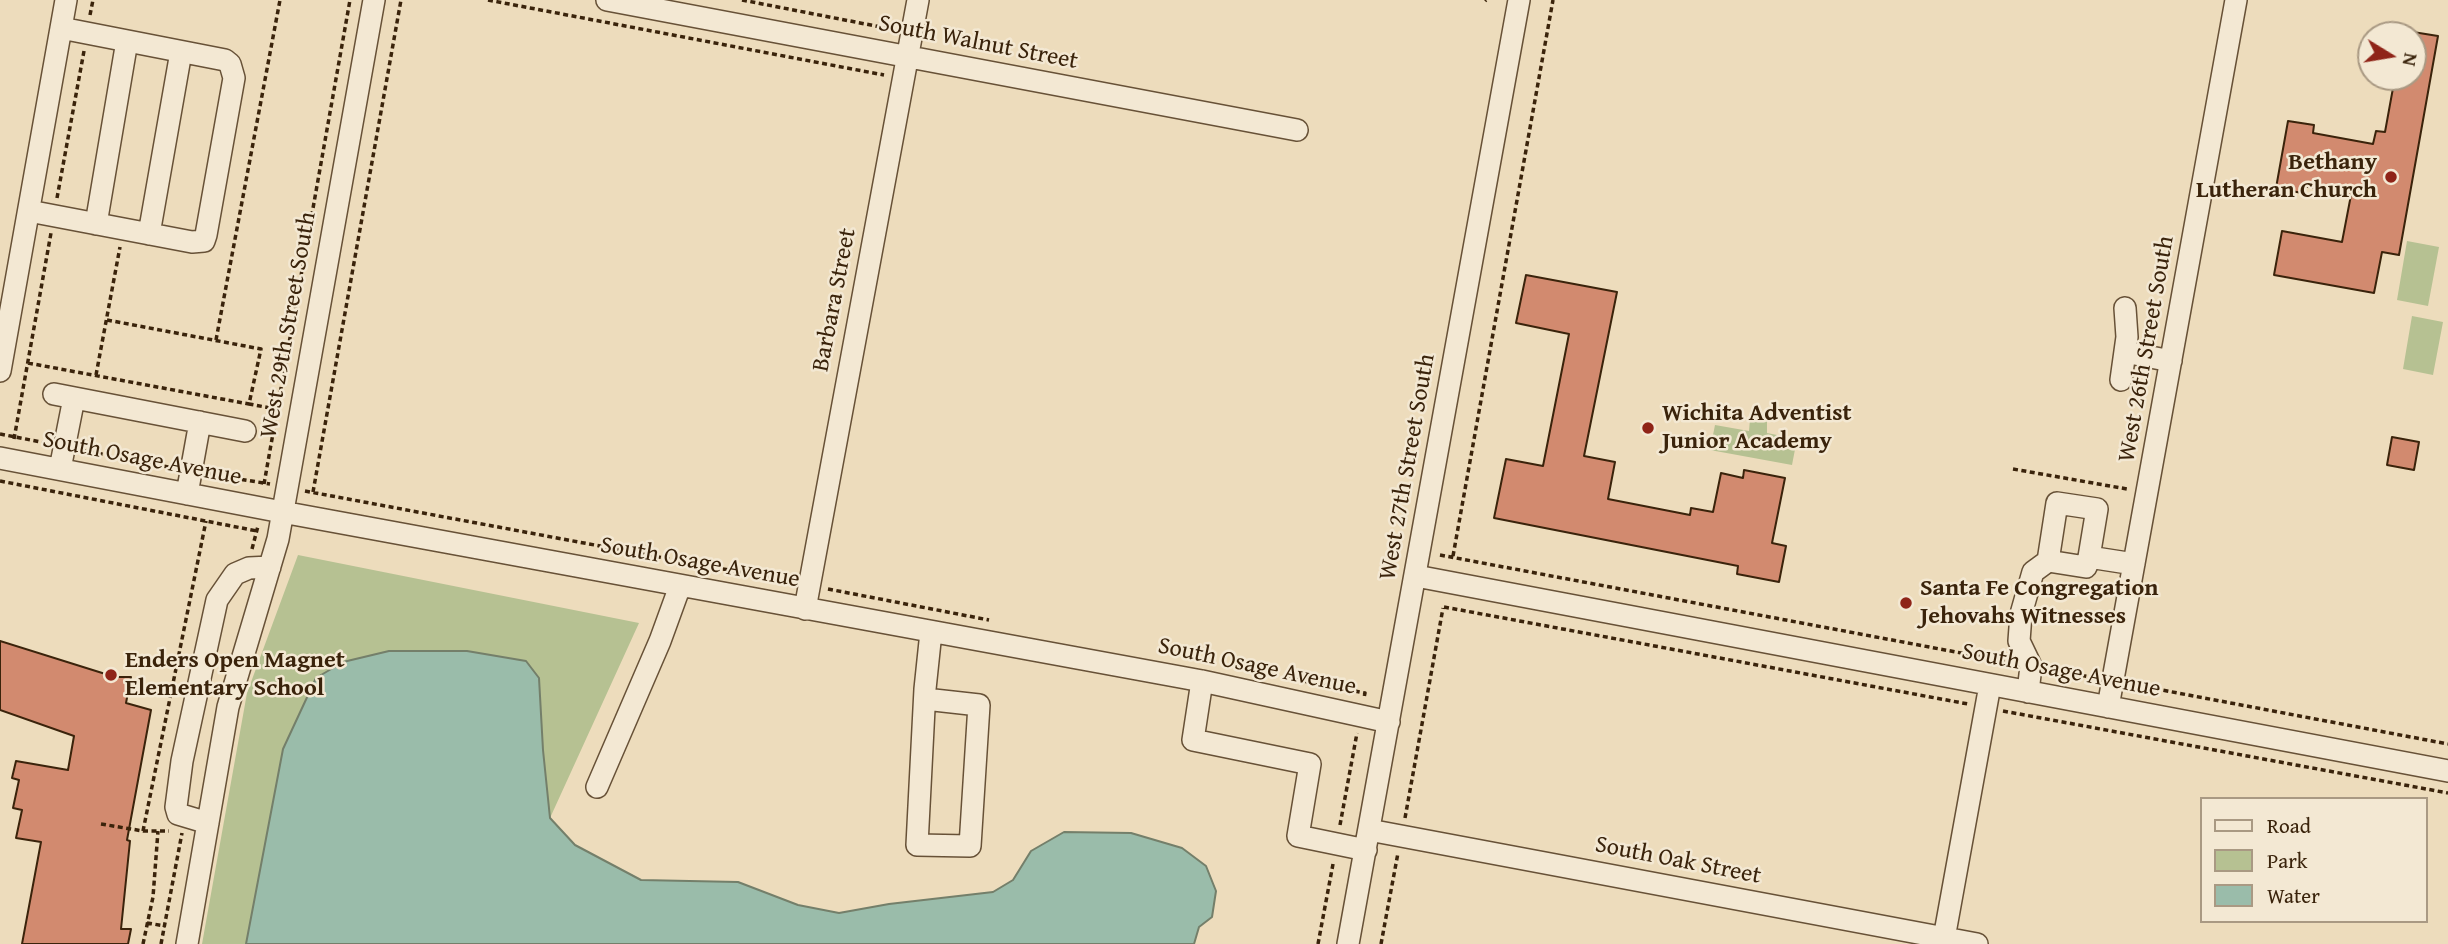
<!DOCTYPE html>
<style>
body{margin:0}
#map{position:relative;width:2448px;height:944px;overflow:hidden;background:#eddcbc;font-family:"Gentium Book Plus",serif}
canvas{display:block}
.legend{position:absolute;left:2200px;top:797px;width:228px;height:126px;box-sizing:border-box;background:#f3e8d3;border:2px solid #a99983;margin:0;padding:9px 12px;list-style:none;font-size:21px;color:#3a230b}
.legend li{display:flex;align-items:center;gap:14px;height:35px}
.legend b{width:35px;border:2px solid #a99983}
.north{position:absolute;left:2357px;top:21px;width:70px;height:70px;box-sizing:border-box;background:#f3e8d3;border:2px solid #a99983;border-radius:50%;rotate:101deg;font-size:19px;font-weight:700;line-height:28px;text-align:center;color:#3a230b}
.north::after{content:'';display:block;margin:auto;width:24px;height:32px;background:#8f2418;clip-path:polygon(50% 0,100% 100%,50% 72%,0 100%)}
</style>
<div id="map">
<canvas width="2448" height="944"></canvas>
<ul class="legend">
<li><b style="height:9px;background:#f3e8d3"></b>Road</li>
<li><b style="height:19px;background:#b6c192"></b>Park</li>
<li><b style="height:19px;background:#9abcaa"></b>Water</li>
</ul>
<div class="north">N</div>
</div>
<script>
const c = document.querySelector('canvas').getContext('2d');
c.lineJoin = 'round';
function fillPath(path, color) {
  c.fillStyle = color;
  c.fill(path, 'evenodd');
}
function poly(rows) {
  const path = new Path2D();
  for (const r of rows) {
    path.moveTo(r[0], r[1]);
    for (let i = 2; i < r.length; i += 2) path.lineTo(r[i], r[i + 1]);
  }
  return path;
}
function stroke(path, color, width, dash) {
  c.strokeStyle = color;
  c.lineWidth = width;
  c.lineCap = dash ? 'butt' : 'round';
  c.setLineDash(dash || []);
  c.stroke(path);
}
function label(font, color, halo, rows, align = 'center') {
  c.font = font + ' "Gentium Book Plus",serif';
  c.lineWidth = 5;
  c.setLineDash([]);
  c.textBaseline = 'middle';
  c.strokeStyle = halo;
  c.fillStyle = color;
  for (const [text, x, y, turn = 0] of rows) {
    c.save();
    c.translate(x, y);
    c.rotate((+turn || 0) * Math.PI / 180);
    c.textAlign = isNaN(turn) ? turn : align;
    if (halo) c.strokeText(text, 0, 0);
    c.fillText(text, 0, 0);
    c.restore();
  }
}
fillPath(poly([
 [2407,241,2439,247,2428,306,2397,300],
 [2412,316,2443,322,2433,375,2403,369],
 [1756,413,1767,419,1767,433,1797,439,1792,465,1710,450,1715,425,1749,431,1750,419],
 [298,555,639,623,550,818,543,750,283,749,246,944,202,944,247,693]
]), '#b6c192');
const water = poly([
 [389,651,467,651,526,661,539,678,543,750,550,818,575,845,641,880,738,882,798,905,839,913,889,904,993,892,1013,880,1031,851,1064,832,1131,833,1182,848,1206,866,1216,891,1212,917,1199,927,1194,944,246,944,283,749,316,678,343,662,389,651]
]);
fillPath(water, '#9abcaa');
stroke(water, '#747f6a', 2);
const building = poly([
 [2413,32,2438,36,2399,255,2382,252,2374,293,2274,275,2282,231,2342,242,2351,195,2303,186,2302,193,2276,188,2288,121,2314,125,2313,133,2373,144,2376,131,2385,132,2395,77,2413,77,2413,32],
 [1526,275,1617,292,1584,456,1615,462,1608,499,1690,515,1691,508,1713,512,1721,473,1743,478,1744,470,1785,478,1772,543,1786,546,1779,582,1737,574,1738,566,1494,518,1506,459,1543,466,1569,334,1516,323,1526,275],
 [2392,437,2419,442,2414,470,2387,465,2392,437],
 [0,641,115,677,131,677,126,703,151,710,127,840,130,841,121,929,131,929,128,944,22,944,41,842,16,838,22,810,13,808,19,780,12,778,16,761,68,770,74,736,0,710,0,641]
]);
fillPath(building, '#d28a6f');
stroke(building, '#3a230b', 2);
const minor = poly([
 [607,0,1297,130],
 [29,211,192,242,204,241,206,235,234,78,230,64,225,60,61,28],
 [96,224,127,41],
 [149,234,181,52],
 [2125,352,2171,361],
 [0,371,66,0],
 [2121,380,2127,337,2125,308],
 [54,394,245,431],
 [0,458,282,512,1202,681,1389,722],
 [60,469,74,398],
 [187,494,200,422],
 [2048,561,2086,567,2089,557],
 [1416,576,2448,771],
 [805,609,918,0],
 [1202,681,1193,740,1310,764,1298,836,1366,850],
 [2028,692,2031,666,2019,641,2021,614,2033,572,2048,561,2057,503,2097,509,2089,557,2134,564],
 [925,699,979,705,970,846,917,845,925,689,931,632],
 [2108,707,2236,0],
 [597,787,660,641,680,586],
 [208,823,178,814,176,807,182,761,217,600,235,574,249,568,270,567],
 [1369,830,1977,944],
 [187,944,228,707,278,539,374,0],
 [1348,944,1519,0],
 [1943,944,1990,685]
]);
stroke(minor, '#675137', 24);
stroke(poly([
 [488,0,884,75],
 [742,0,886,28,889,32],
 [1485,1,1486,0],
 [90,15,93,0],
 [57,198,84,51],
 [107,320,261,349,249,404,276,409],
 [216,340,280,0],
 [28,363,249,404],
 [96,375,120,247],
 [0,434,46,443],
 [14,439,51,233],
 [81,450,173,468],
 [2013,469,2127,489],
 [208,474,270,484],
 [0,481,257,531],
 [264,484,350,0],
 [305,491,793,582],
 [313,492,401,0],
 [252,549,258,526],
 [1440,555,2009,662],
 [1453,556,1553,0],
 [828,589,989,620],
 [1444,607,1968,704],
 [2048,669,2095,678],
 [1288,678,1365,693,1364,698],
 [2130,684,2448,744],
 [2003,711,2448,793],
 [1405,818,1443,608],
 [101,824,143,831,206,521],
 [1340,825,1357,733],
 [143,831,169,831],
 [147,923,165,926],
 [143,944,153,897,158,831],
 [161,944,182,833],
 [1318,944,1333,864],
 [1381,944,1398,853]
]), '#3a230b', 3.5, [5, 3.5]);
stroke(minor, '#f3e8d3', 21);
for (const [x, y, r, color] of [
 [2391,177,7,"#8f2418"],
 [1648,428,7,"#8f2418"],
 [1906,603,7,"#8f2418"],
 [111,675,7,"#8f2418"]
]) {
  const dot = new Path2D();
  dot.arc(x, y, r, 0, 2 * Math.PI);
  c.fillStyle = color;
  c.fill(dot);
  stroke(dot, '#f3e8d3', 2.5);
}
label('24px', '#3a230b', '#f3e8d3', [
 ["South Walnut Street",978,43,11],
 ["Barbara Street",835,300,-79],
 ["West 29th Street South",289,325,-80],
 ["West 26th Street South",2147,349,-80],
 ["South Osage Avenue",142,459,11],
 ["West 27th Street South",1408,467,-80],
 ["South Osage Avenue",700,563,10],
 ["South Osage Avenue",1257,667,12],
 ["South Osage Avenue",2061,671,11],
 ["South Oak Street",1678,861,11]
]);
label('bold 24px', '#3a230b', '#f3e8d3', [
 ["Bethany",2377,163,"right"],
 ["Lutheran Church",2377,191,"right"],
 ["Wichita Adventist",1662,414],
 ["Junior Academy",1662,442],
 ["Santa Fe Congregation",1920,589],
 ["Jehovahs Witnesses",1920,617],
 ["Enders Open Magnet",125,661],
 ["Elementary School",125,689]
], 'left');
</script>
